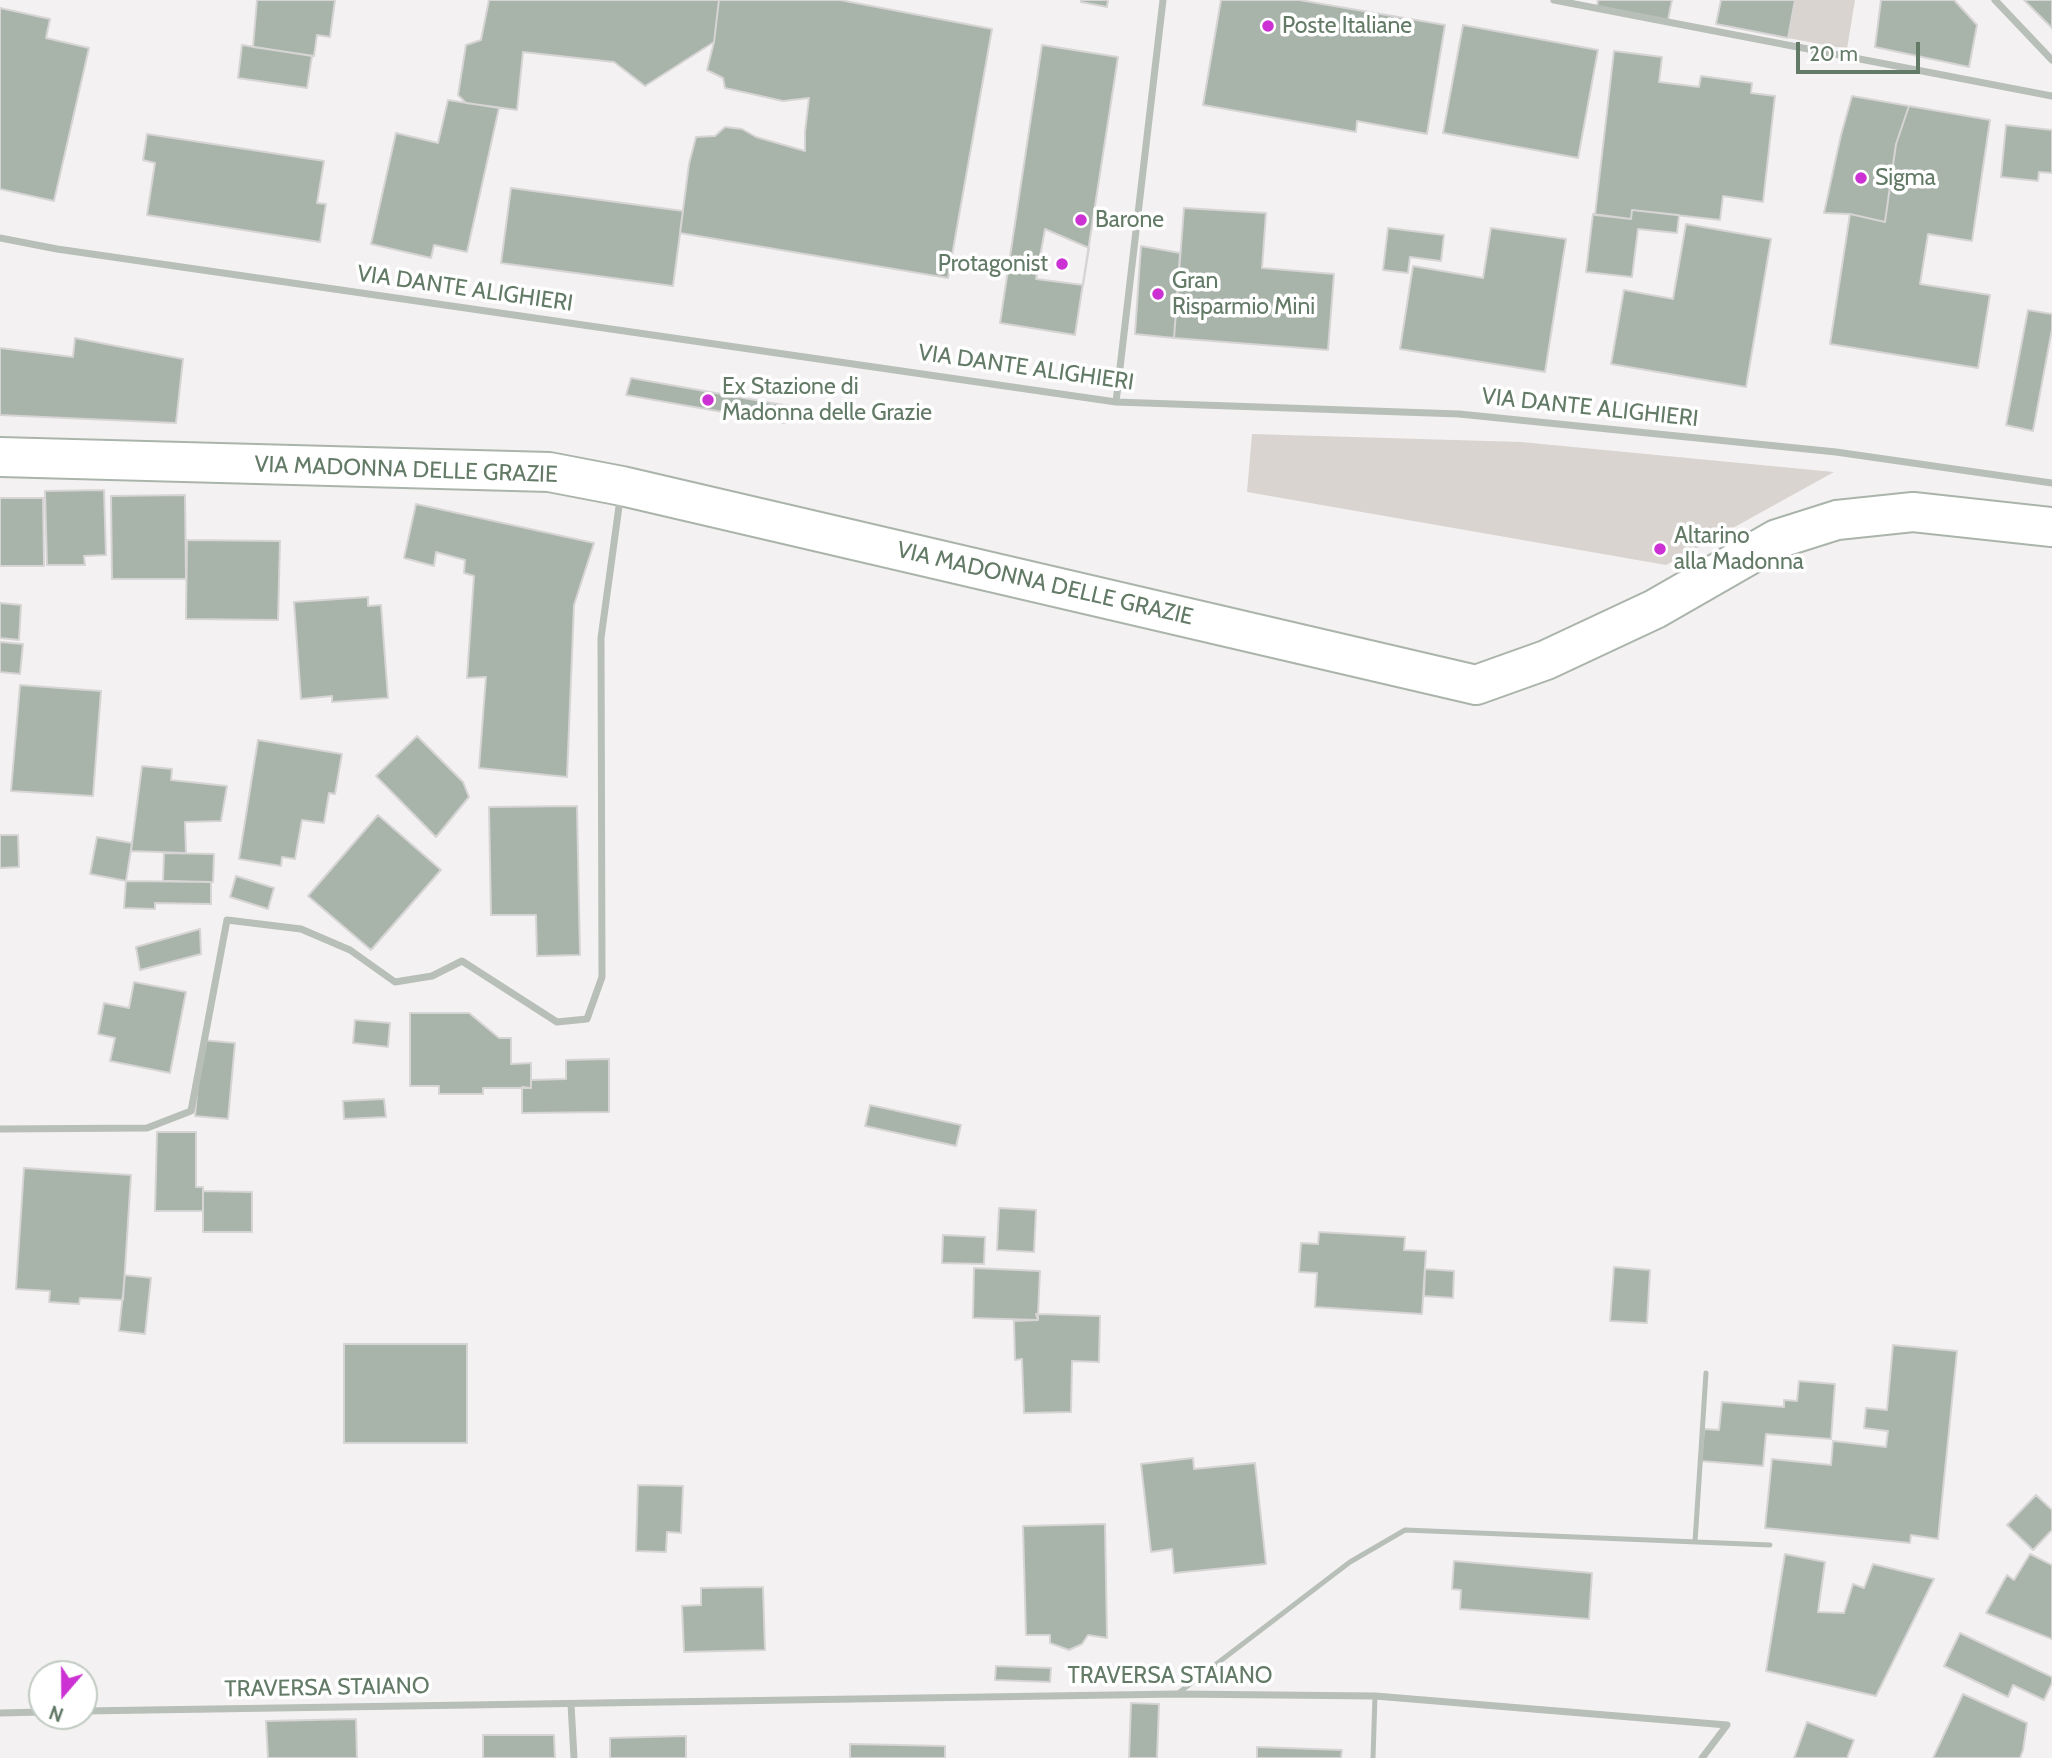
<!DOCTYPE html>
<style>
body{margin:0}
#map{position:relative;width:2052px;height:1758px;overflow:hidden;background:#f4f1f2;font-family:Cabin,sans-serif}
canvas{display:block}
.north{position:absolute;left:28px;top:1660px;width:70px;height:70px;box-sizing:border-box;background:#fff;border:2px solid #c0cac2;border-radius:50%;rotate:200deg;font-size:19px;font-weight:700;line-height:28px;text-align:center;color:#627a66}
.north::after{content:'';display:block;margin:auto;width:24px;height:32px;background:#cc32d3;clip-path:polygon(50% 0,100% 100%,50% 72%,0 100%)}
.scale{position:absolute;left:1796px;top:42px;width:124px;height:32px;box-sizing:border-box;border:4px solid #627a66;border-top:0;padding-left:9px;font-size:21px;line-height:24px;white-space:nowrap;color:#627a66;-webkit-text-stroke:5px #fff;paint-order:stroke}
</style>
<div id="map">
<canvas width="2052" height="1758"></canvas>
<div class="north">N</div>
<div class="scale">20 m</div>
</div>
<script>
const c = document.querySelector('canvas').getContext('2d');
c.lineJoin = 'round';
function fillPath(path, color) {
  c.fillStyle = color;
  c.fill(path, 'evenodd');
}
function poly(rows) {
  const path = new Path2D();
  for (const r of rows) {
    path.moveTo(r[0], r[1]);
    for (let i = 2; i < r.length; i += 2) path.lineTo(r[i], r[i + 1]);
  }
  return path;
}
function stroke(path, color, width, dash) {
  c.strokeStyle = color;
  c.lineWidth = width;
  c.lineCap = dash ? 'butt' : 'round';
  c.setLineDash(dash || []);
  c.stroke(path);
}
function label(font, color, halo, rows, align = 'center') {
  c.font = font + ' Cabin,sans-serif';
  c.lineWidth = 7;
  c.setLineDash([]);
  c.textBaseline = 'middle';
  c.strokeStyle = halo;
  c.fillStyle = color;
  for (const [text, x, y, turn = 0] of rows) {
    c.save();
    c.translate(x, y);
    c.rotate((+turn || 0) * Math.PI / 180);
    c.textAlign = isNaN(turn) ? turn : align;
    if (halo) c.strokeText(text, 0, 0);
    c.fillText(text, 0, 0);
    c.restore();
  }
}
fillPath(poly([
 [1795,0,1855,0,1847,49,1788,38],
 [1252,434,1521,442,1834,472,1666,565,1247,492]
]), '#d9d4d0');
const building = poly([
 [257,0,335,0,330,37,317,35,314,56,253,47,257,0],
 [719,0,840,0,992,29,948,278,680,233,689,164,696,137,715,136,725,127,742,129,756,137,805,151,805,132,809,98,783,101,725,88,723,78,707,70,714,42,719,0],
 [719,0,714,42,645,86,614,62,523,52,517,110,466,103,458,95,466,45,481,40,489,0,719,0],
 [1081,0,1108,0,1107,7,1081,2,1081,0],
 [1221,0,1299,0,1445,25,1427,134,1357,121,1356,132,1203,105,1221,0],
 [1598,0,1672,0,1668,20,1597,7,1598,0],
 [1721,0,1795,0,1788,38,1716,24,1721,0],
 [1881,0,1954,0,1977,25,1969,67,1875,47,1881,0],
 [2024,0,2052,0,2052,28,2024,0],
 [0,8,50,19,46,38,89,48,54,201,0,189,0,8],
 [1463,25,1598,50,1578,158,1443,133,1463,25],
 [242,45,312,56,307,88,238,78,242,45],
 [1042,45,1118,57,1075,335,1000,323,1042,45],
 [1614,51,1662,57,1659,82,1699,87,1701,76,1752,83,1751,93,1775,96,1763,202,1723,196,1720,220,1632,210,1631,219,1595,215,1614,51],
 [1852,96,1909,106,1896,144,1885,222,1850,214,1824,213,1841,135,1852,96],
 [448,100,499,108,467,252,434,245,431,258,371,244,396,133,438,143,448,100],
 [1909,106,1990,120,1972,241,1928,234,1920,284,1990,295,1978,368,1830,344,1850,214,1885,222,1896,144,1909,106],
 [2006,125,2052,130,2052,173,2039,172,2038,181,2001,177,2006,125],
 [147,134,324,161,317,203,326,204,320,242,147,215,155,163,143,160,147,134],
 [511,188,683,211,673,286,501,263,511,188],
 [1184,208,1266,213,1262,268,1334,274,1328,350,1174,338,1184,208],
 [1632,210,1679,215,1677,233,1638,229,1632,277,1586,272,1593,214,1631,219,1632,210],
 [1686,224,1771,239,1746,387,1611,364,1624,290,1673,299,1686,224],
 [1388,228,1444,235,1441,261,1410,257,1408,273,1383,270,1388,228],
 [1491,228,1566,239,1545,372,1400,349,1413,266,1483,278,1491,228],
 [1045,229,1089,248,1083,285,1036,279,1045,229],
 [1141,246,1180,253,1174,338,1135,334,1141,246],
 [2028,310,2052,314,2052,329,2033,431,2006,425,2028,310],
 [75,338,183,359,176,423,0,415,0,348,73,357,75,338],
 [631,378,789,406,785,423,626,395,631,378],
 [104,490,106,555,84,556,85,565,47,565,45,491,104,490],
 [185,495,186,579,112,579,111,496,185,495],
 [0,498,43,498,44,566,0,566,0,498],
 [416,504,594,543,574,605,567,777,479,768,486,677,467,678,474,576,464,573,465,560,436,552,434,566,404,558,416,504],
 [187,540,280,541,278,620,186,619,187,540],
 [368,597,368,606,381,605,388,698,332,702,332,696,301,699,294,602,368,597],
 [0,603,21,605,19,640,0,638,0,603],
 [0,642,23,644,20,674,0,672,0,642],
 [20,685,101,691,93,796,11,791,20,685],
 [417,736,463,782,469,797,436,837,376,776,417,736],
 [258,740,342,754,335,794,329,793,324,823,302,820,295,859,282,857,281,866,239,859,258,740],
 [142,766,172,769,171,780,227,786,221,821,185,822,186,853,131,851,142,766],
 [577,806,580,955,537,956,536,915,491,915,489,807,577,806],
 [378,815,441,870,371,950,308,896,378,815],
 [0,835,18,835,19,867,0,868,0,835],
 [97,837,132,843,126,881,90,874,97,837],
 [164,853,214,854,213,882,163,881,164,853],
 [236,876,274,888,268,909,230,897,236,876],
 [126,881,211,882,211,904,155,903,155,909,124,908,126,881],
 [200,929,201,954,140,970,136,947,200,929],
 [134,982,186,992,170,1073,110,1061,115,1038,98,1034,104,1003,129,1008,134,982],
 [410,1013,469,1013,499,1038,511,1038,511,1064,531,1063,531,1088,483,1088,483,1094,439,1094,439,1086,410,1086,410,1013],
 [355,1020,390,1023,388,1047,353,1043,355,1020],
 [202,1040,235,1043,228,1119,195,1116,202,1040],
 [609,1059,609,1112,522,1113,522,1087,531,1088,531,1080,566,1079,566,1060,609,1059],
 [384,1099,386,1117,344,1119,343,1101,384,1099],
 [870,1105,961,1125,956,1146,865,1126,870,1105],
 [157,1132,196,1132,196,1187,203,1187,203,1211,155,1211,157,1132],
 [24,1168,131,1175,123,1300,80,1298,79,1304,49,1302,50,1291,16,1289,24,1168],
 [203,1191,252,1192,252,1232,203,1232,203,1191],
 [999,1208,1036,1210,1034,1252,997,1250,999,1208],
 [1319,1232,1405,1237,1404,1250,1426,1251,1422,1314,1315,1307,1317,1273,1299,1272,1301,1243,1318,1244,1319,1232],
 [943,1235,985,1237,984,1264,942,1263,943,1235],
 [1614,1267,1650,1270,1647,1323,1610,1321,1614,1267],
 [974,1268,1040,1271,1038,1314,1036,1314,1038,1320,973,1318,974,1268],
 [1425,1269,1454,1271,1453,1298,1424,1296,1425,1269],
 [125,1275,151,1278,145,1334,119,1331,125,1275],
 [1038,1314,1100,1316,1099,1362,1072,1361,1071,1412,1024,1413,1022,1359,1015,1360,1014,1321,1038,1320,1038,1314],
 [344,1344,467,1344,467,1443,344,1443,344,1344],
 [1893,1345,1957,1351,1938,1539,1911,1535,1910,1543,1765,1528,1772,1459,1831,1465,1833,1441,1886,1447,1888,1431,1864,1428,1866,1408,1887,1410,1893,1345],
 [1799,1381,1835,1384,1831,1439,1766,1434,1763,1466,1701,1461,1704,1429,1719,1430,1722,1402,1784,1407,1784,1400,1797,1401,1799,1381],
 [1193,1458,1194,1469,1255,1463,1266,1564,1174,1573,1172,1549,1151,1552,1141,1464,1193,1458],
 [638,1485,683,1486,681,1533,667,1532,666,1552,636,1551,638,1485],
 [2036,1495,2052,1510,2052,1530,2033,1550,2007,1525,2036,1495],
 [1105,1524,1107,1638,1088,1635,1082,1644,1069,1650,1050,1643,1050,1635,1026,1635,1023,1526,1105,1524],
 [1785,1554,1825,1562,1818,1612,1844,1613,1853,1584,1864,1588,1873,1564,1934,1579,1876,1696,1766,1671,1785,1554],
 [2030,1554,2052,1565,2052,1639,1986,1613,2007,1575,2014,1580,2030,1554],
 [1454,1561,1592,1573,1589,1619,1460,1609,1461,1590,1452,1589,1454,1561],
 [763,1587,765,1650,684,1652,682,1606,701,1605,701,1588,763,1587],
 [1960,1633,2052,1677,2052,1683,2044,1700,2013,1685,2008,1697,1944,1666,1960,1633],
 [996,1666,1051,1668,1050,1682,995,1680,996,1666],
 [1963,1694,2027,1723,2023,1750,2020,1758,1933,1758,1963,1694],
 [1131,1703,1159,1704,1157,1758,1129,1758,1131,1703],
 [356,1719,357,1758,268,1758,266,1721,356,1719],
 [1807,1722,1854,1740,1847,1758,1794,1758,1807,1722],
 [483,1735,554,1735,555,1758,483,1758,483,1735],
 [686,1736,686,1758,610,1758,610,1738,686,1736],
 [850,1744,945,1746,945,1758,850,1758,850,1744],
 [1257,1747,1342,1750,1341,1758,1257,1758,1257,1747]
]);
fillPath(building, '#a8b3a9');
stroke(building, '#d6d4d4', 2);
const secondary = poly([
 [0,457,549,472,622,486,1476,685,1546,660,1655,609,1777,539,1837,520,1913,512,2052,527]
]);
stroke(secondary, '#aab4ab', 42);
stroke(poly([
 [1695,1542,1706,1373],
 [1177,1694,1350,1562,1405,1530,1770,1545],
 [1373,1758,1375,1696]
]), '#b7bfb8', 5);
stroke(poly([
 [1554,0,2052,96],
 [1995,0,2052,60],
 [0,238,57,249,1116,402,1459,414,1836,452,2052,483],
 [1116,402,1163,0],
 [0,1129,147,1128,191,1111,227,920,301,929,350,950,395,982,432,976,462,961,557,1022,587,1019,602,977,601,638,620,499],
 [571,1704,574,1758],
 [84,1711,1177,1694,1375,1696,1727,1725,1702,1758],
 [0,1713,42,1712]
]), '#b7bfb8', 7);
stroke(secondary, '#fff', 38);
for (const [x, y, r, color] of [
 [1268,26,7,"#cc32d3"],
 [1861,178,7,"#cc32d3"],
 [1081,220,7,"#cc32d3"],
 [1062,264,7,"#cc32d3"],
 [1158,294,7,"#cc32d3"],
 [708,400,7,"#cc32d3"],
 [1660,549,7,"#cc32d3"]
]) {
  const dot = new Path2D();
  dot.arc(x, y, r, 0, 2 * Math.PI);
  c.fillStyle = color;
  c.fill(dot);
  stroke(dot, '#fff', 2.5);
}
label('23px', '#627a66', '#fff', [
 ["Poste Italiane",1282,26],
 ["Sigma",1875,178],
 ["Barone",1095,220],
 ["Protagonist",1048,264,"right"],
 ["Gran",1172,281],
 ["Risparmio Mini",1172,307],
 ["Ex Stazione di",722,387],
 ["Madonna delle Grazie",722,413],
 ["Altarino",1674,536],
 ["alla Madonna",1674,562]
], 'left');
label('23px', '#627a66', '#fff', [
 ["VIA DANTE ALIGHIERI",465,289,8],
 ["VIA DANTE ALIGHIERI",1026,368,8],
 ["VIA DANTE ALIGHIERI",1590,408,6],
 ["VIA MADONNA DELLE GRAZIE",406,470,2],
 ["VIA MADONNA DELLE GRAZIE",1045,584,13],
 ["TRAVERSA STAIANO",1170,1676],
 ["TRAVERSA STAIANO",327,1688,-1]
]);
</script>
